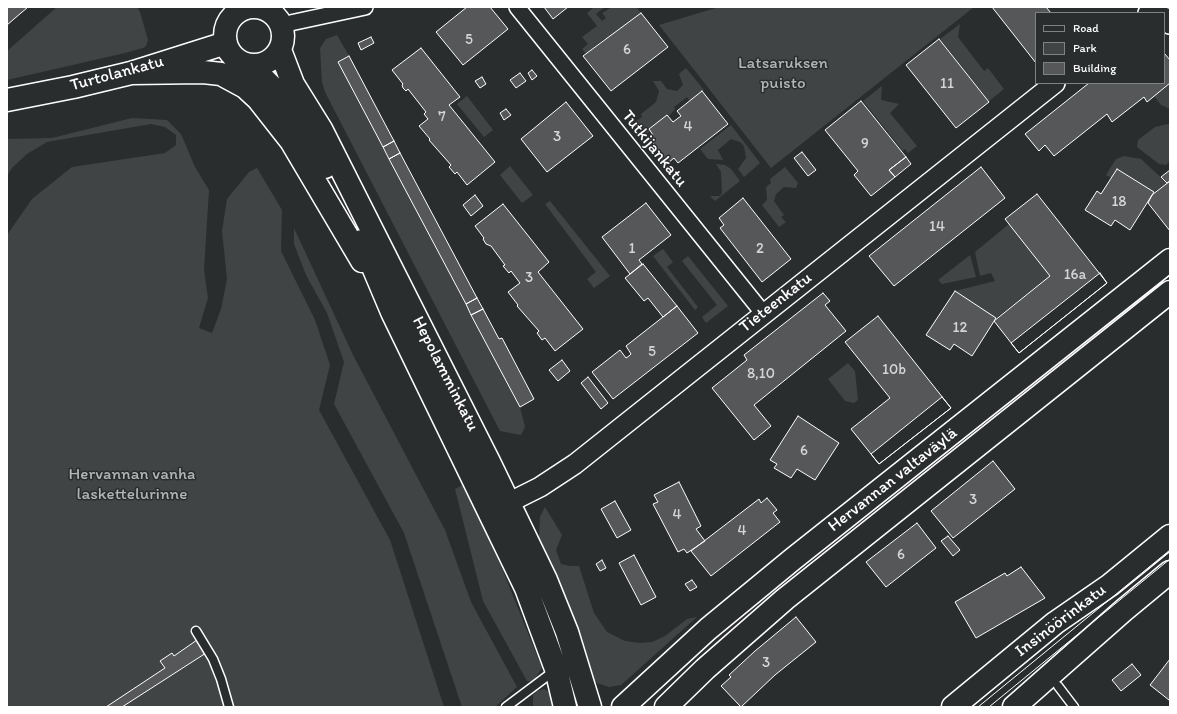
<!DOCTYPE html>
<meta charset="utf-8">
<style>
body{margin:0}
#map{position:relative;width:1177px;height:714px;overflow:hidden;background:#2a2d2e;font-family:Itim,sans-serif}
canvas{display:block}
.frame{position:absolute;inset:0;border:8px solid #fff;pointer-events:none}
.legend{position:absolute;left:1035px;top:12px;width:130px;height:72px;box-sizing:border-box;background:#2a2d2e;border:1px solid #7f8182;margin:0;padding:5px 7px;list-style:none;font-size:12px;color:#fff}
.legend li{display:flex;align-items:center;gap:8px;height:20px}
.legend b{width:20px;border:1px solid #7f8182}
</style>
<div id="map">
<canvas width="1177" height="714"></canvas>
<div class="frame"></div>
<ul class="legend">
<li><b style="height:5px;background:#2a2d2e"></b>Road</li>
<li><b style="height:11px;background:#414445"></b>Park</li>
<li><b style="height:11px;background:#555758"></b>Building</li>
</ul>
</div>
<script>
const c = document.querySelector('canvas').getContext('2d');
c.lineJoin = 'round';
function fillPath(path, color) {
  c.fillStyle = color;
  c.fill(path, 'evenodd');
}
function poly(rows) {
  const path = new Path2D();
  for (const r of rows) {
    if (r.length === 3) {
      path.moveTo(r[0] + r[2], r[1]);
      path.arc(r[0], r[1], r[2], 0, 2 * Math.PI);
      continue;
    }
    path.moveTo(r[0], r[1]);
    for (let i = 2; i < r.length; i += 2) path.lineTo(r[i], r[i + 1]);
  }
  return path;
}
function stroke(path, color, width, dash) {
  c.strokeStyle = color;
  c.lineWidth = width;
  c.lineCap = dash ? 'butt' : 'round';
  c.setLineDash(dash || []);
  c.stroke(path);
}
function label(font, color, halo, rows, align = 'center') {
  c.font = font + ' Itim,sans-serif';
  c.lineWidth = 3;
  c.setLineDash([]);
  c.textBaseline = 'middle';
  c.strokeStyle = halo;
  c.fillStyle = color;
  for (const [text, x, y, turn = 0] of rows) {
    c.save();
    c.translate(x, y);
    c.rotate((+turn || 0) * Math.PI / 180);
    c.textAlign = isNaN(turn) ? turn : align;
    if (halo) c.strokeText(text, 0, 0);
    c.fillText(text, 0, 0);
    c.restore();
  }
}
fillPath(poly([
 [57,7,137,7,140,12,148,40,146,46,143,48,125,53,7,80,7,51],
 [594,7,605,7,596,14,602,21,606,18,602,13,612,7,638,7,637,8,641,13,607,40,605,38,586,54,582,49,588,44,582,37,597,26,587,13],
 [719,7,974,7,771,168,659,25],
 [960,24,958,37,984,71,988,68,1004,89,989,101,940,39],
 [337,35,349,56,338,62,520,407,525,427,521,435,500,431,325,92,322,82,320,48,326,39],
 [686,68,704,90,690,101,687,97,674,107,675,109,669,116,646,134,636,121,642,117,641,114,656,102,659,91,653,81,661,81,667,89,677,91,683,85,679,74],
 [1170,83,1170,109,1161,105,1154,96],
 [882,86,881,100,899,104,890,113,917,146,908,153,905,149,903,151,863,101],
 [467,96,493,130,484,137,457,104],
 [132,118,167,120,181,134,195,167,209,190,204,270,208,298,199,328,212,333,221,309,227,279,222,231,227,199,249,172,257,168,282,210,281,251,315,320,330,365,319,410,390,540,444,707,7,707,7,235,32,199,72,167,165,153,176,145,176,135,165,127,151,124,47,142,27,154,12,168,7,176,7,139,52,138],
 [1168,124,1170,125,1170,161,1166,165,1159,164,1137,147,1138,140,1155,127],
 [731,125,760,163,744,177,738,169,746,158,744,146,740,142,731,139,718,150,723,160,708,159,700,149],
 [1124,156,1141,159,1167,183,1154,192,1117,169,1112,178,1106,175,1116,159],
 [716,164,725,165,731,169,740,181,715,201,710,196,720,196,722,193,721,172],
 [510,166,533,195,522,203,500,175],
 [785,167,798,183,796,188,784,187,776,194,774,201,784,215,781,217,786,222,779,227,762,205,767,200,766,187,771,183,770,179],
 [550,201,610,276,594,288,587,279,596,272,545,204],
 [1009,224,1050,276,996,318,955,291,995,281,991,273,980,276,975,252],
 [294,228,353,355,445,530,471,602,517,687,495,707,462,707,404,533,334,404,344,362,327,313,306,275,294,244],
 [663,249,673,262,667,267,698,307,695,310,653,256],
 [970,255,976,277,942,284,938,280],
 [688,256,728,306,706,323,702,317,717,305,682,261],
 [848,363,855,371,858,400,854,403,845,401,828,379],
 [464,484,503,571,542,668,533,682,527,681,483,601,455,489],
 [545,507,562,535,556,550,561,564,570,566,579,566,594,613,607,632,625,641,640,643,652,642,665,636,687,619,697,617,621,685,609,687,597,683,590,675,539,538,540,517],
 [544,689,550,692,554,707,533,707,533,695,537,691]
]), '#414445');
const building = poly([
 [7,7,28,7,7,25,7,7],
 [467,7,490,7,508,29,463,65,436,32,467,7],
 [544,7,568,7,553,19,544,7],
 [992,7,1046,7,1051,13,1036,13,1036,63,992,7],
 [641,13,668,47,611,91,583,56,641,13],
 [371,37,374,43,361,50,358,43,371,37],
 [939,39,989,102,956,128,906,65,939,39],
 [421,48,460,97,449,105,495,162,467,185,457,172,455,174,449,167,451,165,429,140,430,139,419,126,428,119,424,114,426,112,408,89,406,91,403,88,402,85,403,84,392,70,421,48],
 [1164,53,1170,60,1170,83,1147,102,1144,97,1112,122,1107,114,1054,156,1045,145,1039,151,1025,134,1089,83,1164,83,1164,53],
 [349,56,394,141,383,147,338,62,349,56],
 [532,70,537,76,532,80,528,73,532,70],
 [520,73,526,81,516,88,510,80,520,73],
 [482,77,486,84,480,88,475,81,482,77],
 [702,91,728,124,678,163,674,158,668,163,649,138,653,135,649,129,667,115,673,122,681,116,677,111,702,91],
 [861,101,906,157,889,170,895,177,871,196,854,175,858,171,825,130,861,101],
 [566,102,593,136,547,172,521,139,566,102],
 [506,109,511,115,504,120,500,113,506,109],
 [394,141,400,153,389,159,383,147,394,141],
 [802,152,816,170,808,176,794,158,802,152],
 [400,153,477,298,466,304,389,159,400,153],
 [906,157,911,164,895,177,889,170,906,157],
 [981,167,1005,198,894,286,869,256,981,167],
 [1117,169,1154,192,1130,230,1115,220,1111,226,1085,210,1097,191,1101,194,1117,169],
 [1170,170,1170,181,1167,183,1161,177,1170,170],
 [1170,181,1170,231,1148,203,1152,195,1170,181],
 [1037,194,1107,283,1019,353,994,321,1050,276,1005,219,1037,194],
 [475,195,483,206,471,216,463,205,475,195],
 [743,198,791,259,762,282,720,228,724,225,719,218,743,198],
 [646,203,671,235,639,260,642,264,630,274,602,237,646,203],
 [503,204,549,262,538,272,583,329,555,351,545,338,542,340,537,333,539,331,517,306,518,305,508,292,520,283,511,271,509,273,503,266,505,265,491,246,486,244,483,239,484,238,475,226,503,204],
 [643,264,677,306,663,317,648,298,644,301,625,278,643,264],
 [1100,273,1107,283,1019,353,1011,343,1100,273],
 [955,291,996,318,972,356,954,344,950,350,926,335,955,291],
 [823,293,830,301,825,305,846,331,754,405,771,426,754,440,712,388,747,360,744,355,823,293],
 [477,298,483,309,471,315,466,304,477,298],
 [677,306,698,333,613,399,592,372,620,350,626,358,629,356,631,354,626,346,677,306],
 [483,309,499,339,502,338,534,399,520,407,471,315,483,309],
 [878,316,951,408,879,464,851,429,890,398,845,342,878,316],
 [562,360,570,371,558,381,549,370,562,360],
 [588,377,608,403,601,409,581,383,588,377],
 [942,397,951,408,879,464,871,454,942,397],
 [798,416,839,443,815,480,797,469,791,478,774,468,777,464,770,460,798,416],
 [993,461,1015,489,953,538,931,511,993,461],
 [679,482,701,526,696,529,705,541,687,553,684,549,678,552,653,504,658,502,654,495,679,482],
 [767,498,777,510,773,513,780,522,711,576,691,551,759,499,761,503,767,498],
 [615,501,631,530,617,538,601,509,615,501],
 [917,523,936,548,886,587,866,562,917,523],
 [948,536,960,550,953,556,941,541,948,536],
 [634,555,656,597,641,605,619,563,634,555],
 [602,560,606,568,600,571,596,564,602,560],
 [1021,567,1045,598,976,638,955,602,1005,573,1007,576,1021,567],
 [692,580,697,587,690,591,685,584,692,580],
 [796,617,816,642,775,675,741,707,721,686,731,677,729,675,755,651,796,617],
 [197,640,206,653,122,707,106,707,165,668,160,661,172,653,174,656,197,640],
 [1170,659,1170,698,1169,700,1150,685,1170,659],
 [1132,664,1141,675,1121,691,1112,680,1132,664]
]);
fillPath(building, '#555758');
stroke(building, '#fff', 1);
const service = poly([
 [196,631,213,659,221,679,229,707],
 [1058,686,1074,707],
 [506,707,554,671]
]);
const minor = poly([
 [517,7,763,313],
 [281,25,365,7]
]);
const tertiary = poly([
 [1148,13,1158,7],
 [1164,17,1170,24],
 [496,509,540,487,575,464,1055,83]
]);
const secondary = poly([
 [254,36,29],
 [280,50,293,84,321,129,489,462,546,580,567,632,590,707],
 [250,65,276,91,315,149,325,167],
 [131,73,203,72,221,74,245,87,258,99,291,141,362,261],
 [7,100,73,87,131,73,226,43],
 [362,241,392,312,526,588,556,669,565,707],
 [953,707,1055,623,1110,585,1170,536],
 [1014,707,1124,610,1170,572]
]);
const primary = poly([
 [623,707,708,629,793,559,1170,260],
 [666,707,705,669,785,599,1170,292]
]);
stroke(service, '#fff', 11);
stroke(minor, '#fff', 18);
stroke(tertiary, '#fff', 22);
stroke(secondary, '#fff', 25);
stroke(primary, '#fff', 25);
stroke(service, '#2a2d2e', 8);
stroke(minor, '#2a2d2e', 15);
stroke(tertiary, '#2a2d2e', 19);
stroke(secondary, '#2a2d2e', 22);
stroke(primary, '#2a2d2e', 22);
stroke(poly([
 [978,707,1170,550],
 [989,707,1170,559]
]), '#fff', 1);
label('15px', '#d4d5d5', null, [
 ["5",469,40],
 ["6",627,50],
 ["11",947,84],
 ["7",442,117],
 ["4",688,127],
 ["3",557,137],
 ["9",865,144],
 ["18",1119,202],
 ["14",937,227],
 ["1",632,249],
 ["2",760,249],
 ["16a",1075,275],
 ["3",529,278],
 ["12",960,328],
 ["5",652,352],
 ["10b",894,370],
 ["8,10",761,374],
 ["6",804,451],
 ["3",973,500],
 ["4",677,515],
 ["4",742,531],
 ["6",901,555],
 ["3",766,663]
]);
label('17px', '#b3b4b5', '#2a2d2e', [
 ["Latsaruksen",783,64],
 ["puisto",783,84],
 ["Hervannan vanha",132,475],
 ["laskettelurinne",132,495]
]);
label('17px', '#fff', '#2a2d2e', [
 ["Turtolankatu",117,74,-15],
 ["Tutkijankatu",654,149,51],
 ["Tieteenkatu",776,303,-38],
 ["Hepolamminkatu",445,374,63],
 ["Hervannan valtaväylä",893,480,-38],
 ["Insinöörinkatu",1061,621,-37]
]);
</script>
